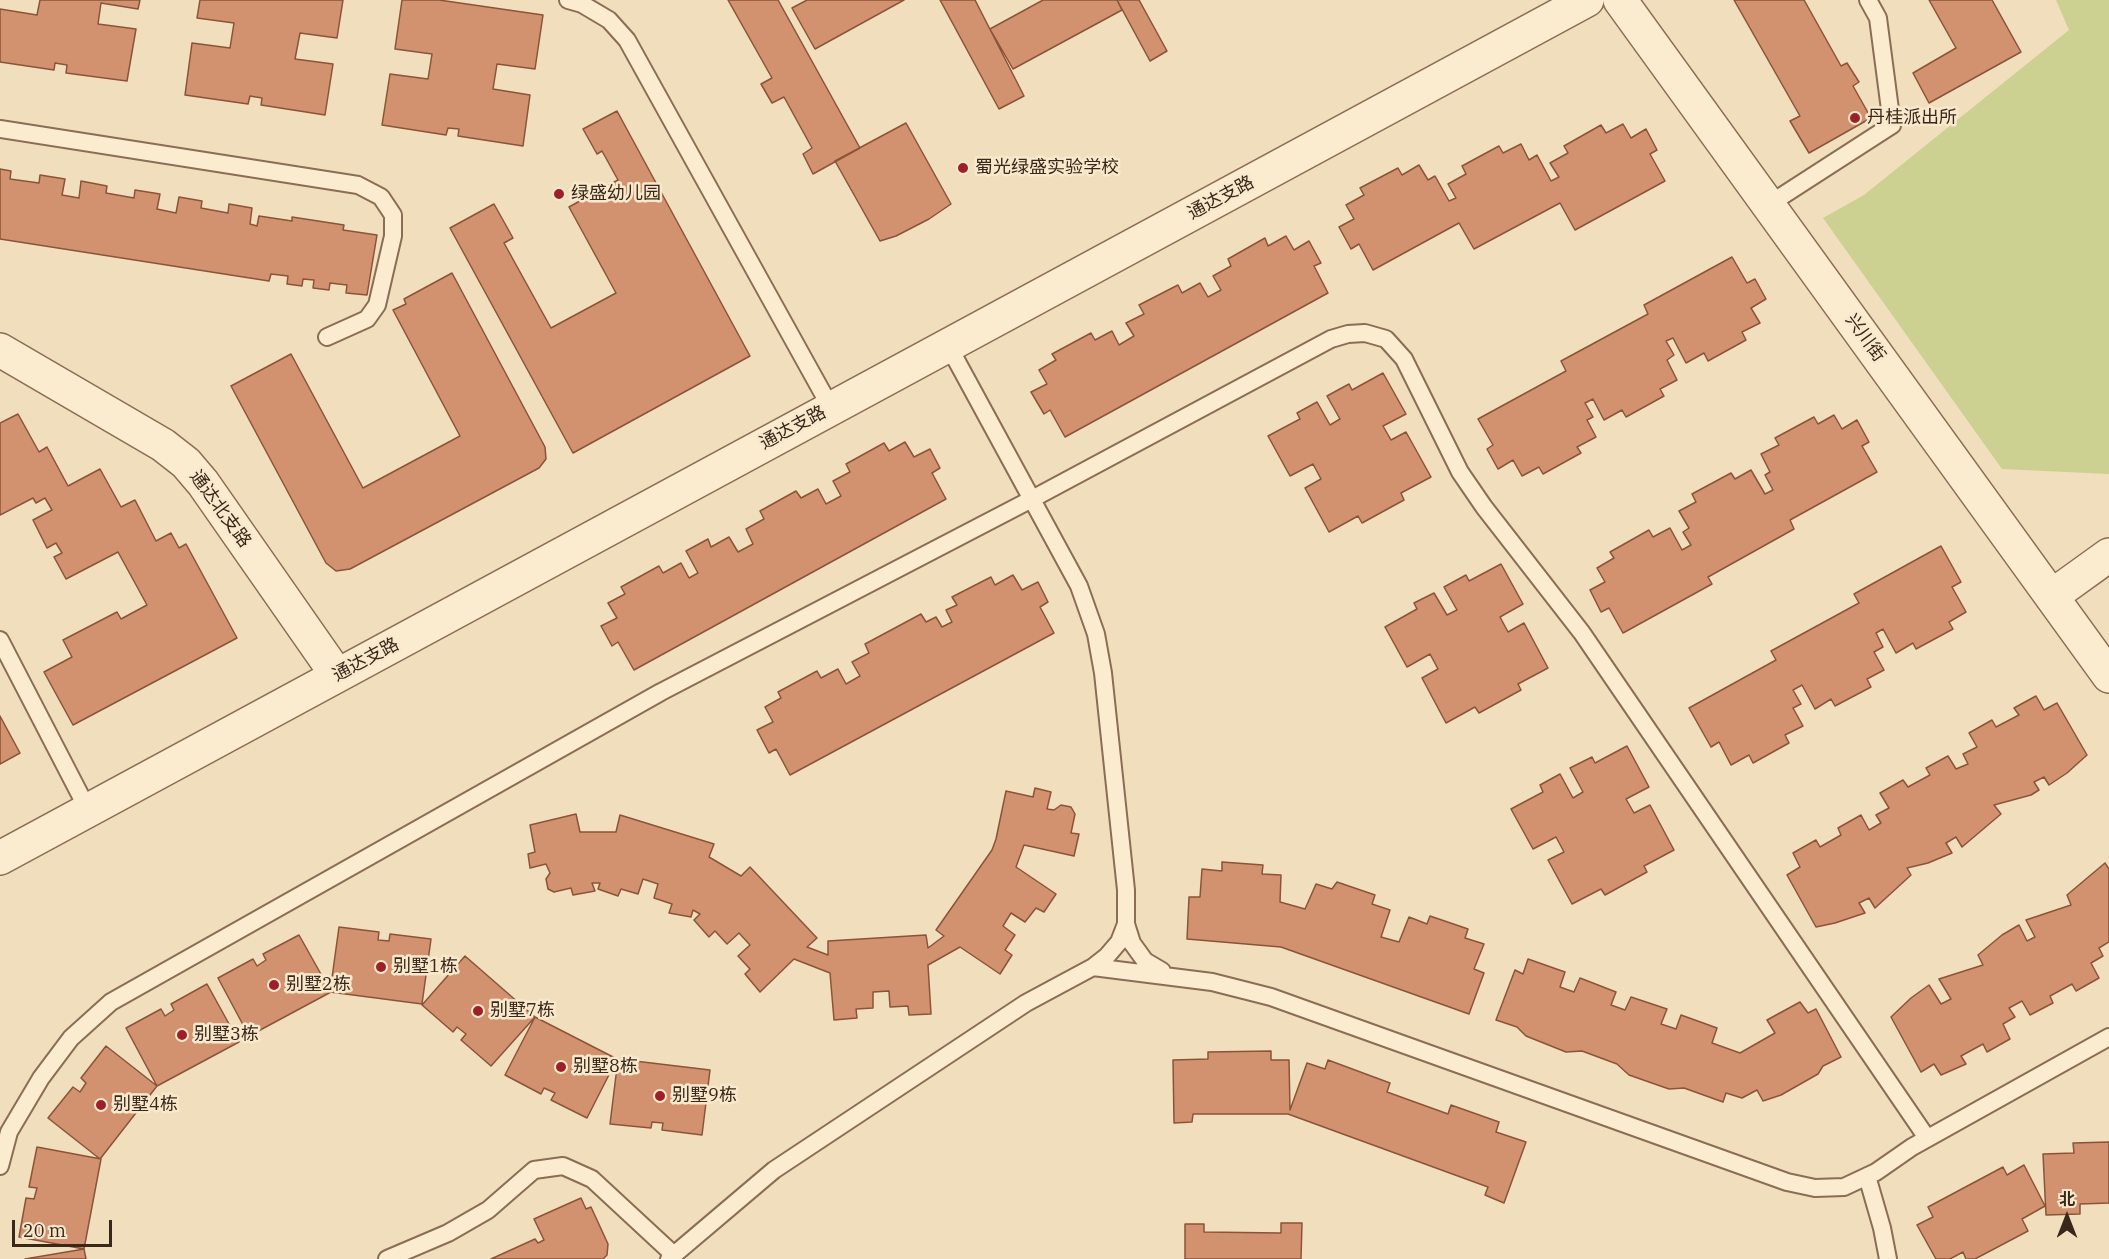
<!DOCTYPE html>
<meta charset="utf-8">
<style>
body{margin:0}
#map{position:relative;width:2109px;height:1259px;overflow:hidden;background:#f1debc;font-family:"IBM Plex Serif","Noto Sans SC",serif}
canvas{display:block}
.north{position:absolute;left:2037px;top:1187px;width:60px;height:60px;-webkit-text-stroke:4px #f8e8cc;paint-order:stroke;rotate:0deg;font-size:16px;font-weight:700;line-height:24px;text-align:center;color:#38271a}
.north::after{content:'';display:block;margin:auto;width:21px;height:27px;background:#38271a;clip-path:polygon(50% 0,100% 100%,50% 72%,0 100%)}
.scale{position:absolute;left:12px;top:1220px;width:100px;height:27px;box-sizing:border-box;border:3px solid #38271a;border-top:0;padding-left:8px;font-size:18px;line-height:21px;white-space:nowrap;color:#38271a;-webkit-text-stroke:4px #f8e8cc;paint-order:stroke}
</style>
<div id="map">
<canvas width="2109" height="1259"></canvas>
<div class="north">北</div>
<div class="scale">20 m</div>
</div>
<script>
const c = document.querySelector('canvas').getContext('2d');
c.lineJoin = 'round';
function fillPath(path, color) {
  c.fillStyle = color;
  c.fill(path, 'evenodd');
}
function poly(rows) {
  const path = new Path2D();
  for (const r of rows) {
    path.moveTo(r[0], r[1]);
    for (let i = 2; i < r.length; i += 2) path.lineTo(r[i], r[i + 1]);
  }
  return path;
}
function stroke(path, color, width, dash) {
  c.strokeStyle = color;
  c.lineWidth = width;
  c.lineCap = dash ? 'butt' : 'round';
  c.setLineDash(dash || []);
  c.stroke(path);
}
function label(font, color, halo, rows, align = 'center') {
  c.font = font + ' "IBM Plex Serif","Noto Sans SC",serif';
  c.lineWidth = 5;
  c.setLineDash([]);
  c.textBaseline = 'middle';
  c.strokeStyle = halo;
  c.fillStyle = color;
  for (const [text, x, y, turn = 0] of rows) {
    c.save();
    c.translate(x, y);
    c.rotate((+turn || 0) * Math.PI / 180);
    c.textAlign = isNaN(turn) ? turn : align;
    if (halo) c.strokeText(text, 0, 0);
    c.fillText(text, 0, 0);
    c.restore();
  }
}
fillPath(poly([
 [2056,0,2109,0,2109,474,2002,469,1823,218,1864,195,2069,30]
]), '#ccd090');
const building = poly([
 [40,0,140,0,138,9,101,3,98,24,136,29,127,81,66,73,67,65,55,63,54,70,0,62,0,9,37,15,40,0],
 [200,0,343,0,337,38,300,33,295,59,333,64,325,115,261,105,262,98,250,96,248,104,185,95,192,43,230,48,234,23,197,18,200,0],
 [402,0,439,0,543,15,535,69,497,64,493,89,530,95,523,146,458,136,459,129,448,128,446,135,382,125,390,74,428,79,432,54,395,49,402,0],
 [728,0,778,0,860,148,813,174,803,154,812,148,784,97,772,103,761,84,772,78,728,0],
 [807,0,904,0,815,49,792,8,807,0],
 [940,0,975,0,1024,96,999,109,940,0],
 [1043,0,1117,0,1122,10,1013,69,990,29,1043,0],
 [1117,0,1139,0,1167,51,1150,61,1117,0],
 [1734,0,1804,0,1841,66,1847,63,1859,82,1853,86,1871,118,1809,153,1790,121,1800,116,1734,0],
 [1929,0,1992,0,2021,52,1929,103,1913,73,1956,48,1929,0],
 [617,111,750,356,573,453,450,228,494,204,513,238,504,243,551,328,616,293,569,207,618,180,602,151,597,154,583,129,617,111],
 [906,123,951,204,929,219,896,236,880,241,835,161,906,123],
 [1623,124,1631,138,1646,129,1657,150,1650,154,1665,181,1575,230,1560,203,1474,249,1459,223,1373,270,1359,244,1351,249,1339,227,1354,219,1346,205,1364,195,1360,188,1398,168,1402,175,1419,165,1428,180,1435,176,1449,201,1456,198,1448,184,1466,174,1462,166,1499,146,1503,153,1521,144,1529,160,1537,155,1551,181,1559,177,1550,163,1568,153,1564,146,1601,125,1606,133,1623,124],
 [0,169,11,171,10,179,39,183,40,175,65,179,62,195,79,198,81,181,107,186,106,193,134,198,135,190,160,194,157,209,176,213,179,197,202,201,201,208,228,213,229,204,252,208,250,224,257,226,259,216,292,221,292,217,344,225,343,230,377,235,367,295,346,293,347,285,330,283,329,290,313,288,314,280,303,279,302,286,287,284,288,276,271,274,269,281,0,239,0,169],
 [1286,236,1294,250,1309,241,1321,263,1314,266,1328,293,1065,437,1050,410,1044,414,1031,392,1047,384,1039,370,1056,360,1052,354,1091,333,1095,340,1112,331,1119,345,1134,336,1126,323,1144,314,1139,305,1178,285,1182,293,1200,283,1208,297,1221,290,1213,276,1231,266,1228,259,1265,238,1268,246,1286,236],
 [1732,257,1747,283,1755,279,1766,299,1751,308,1760,323,1742,332,1746,340,1708,361,1704,353,1686,363,1673,338,1666,341,1674,355,1667,360,1677,380,1660,389,1664,396,1626,417,1622,410,1604,420,1593,399,1585,403,1593,417,1587,420,1596,437,1577,447,1581,453,1543,474,1539,467,1522,476,1513,460,1498,469,1487,449,1493,445,1478,419,1566,371,1561,361,1648,314,1644,305,1732,257],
 [452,273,545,447,546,459,539,468,350,569,336,571,326,563,231,386,291,354,363,488,460,436,393,310,406,304,404,299,452,273],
 [1383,373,1406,414,1383,426,1391,440,1406,432,1431,477,1401,493,1404,500,1362,523,1358,516,1329,532,1305,488,1321,479,1313,464,1290,476,1268,436,1300,419,1297,413,1317,402,1330,425,1340,419,1327,396,1349,384,1352,390,1383,373],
 [18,414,39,452,47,447,68,486,100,469,121,507,135,500,156,541,171,533,179,548,186,544,237,638,73,725,44,672,72,657,63,640,117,612,121,619,147,605,118,552,66,579,54,557,62,553,56,543,47,548,33,520,52,510,45,498,36,503,33,498,0,515,0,423,18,414],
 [1834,415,1842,429,1857,420,1869,442,1862,446,1877,472,1790,520,1794,529,1708,577,1712,584,1623,633,1609,608,1601,612,1590,590,1605,582,1597,568,1614,558,1610,552,1649,530,1653,537,1670,528,1682,550,1691,545,1683,532,1689,528,1679,511,1696,502,1692,494,1731,473,1735,479,1751,470,1765,494,1773,490,1765,475,1770,472,1761,454,1779,445,1775,438,1814,417,1818,424,1834,415],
 [905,442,914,457,930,449,940,468,932,473,946,499,634,670,618,642,612,646,601,626,617,618,608,603,625,594,621,587,659,566,663,573,681,563,689,578,698,573,686,551,708,539,711,547,729,537,738,552,753,544,746,529,764,519,760,511,796,491,801,498,818,489,826,504,841,496,833,481,850,472,846,464,884,443,889,451,905,442],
 [1941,546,1961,582,1952,587,1966,612,1949,622,1953,629,1916,649,1913,643,1896,653,1883,629,1876,633,1883,647,1874,652,1884,670,1867,679,1871,687,1835,706,1831,699,1815,709,1802,685,1793,690,1801,704,1793,708,1803,726,1785,735,1789,743,1753,763,1749,755,1731,765,1719,742,1711,747,1689,708,1776,660,1771,651,1859,603,1854,594,1941,546],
 [1501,564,1523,604,1500,617,1508,632,1524,623,1548,668,1518,684,1521,690,1479,713,1475,707,1446,723,1422,678,1438,669,1430,654,1407,667,1385,627,1417,609,1414,603,1434,593,1447,615,1457,610,1444,587,1466,575,1469,581,1501,564],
 [1013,575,1022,590,1038,582,1048,602,1040,607,1054,633,790,775,776,749,769,753,757,730,773,722,765,707,781,698,778,692,817,671,821,678,838,669,846,684,860,676,852,662,869,653,865,644,921,614,926,622,936,617,942,627,952,622,946,610,957,605,952,597,991,577,995,585,1013,575],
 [2036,696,2044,710,2057,703,2087,755,2067,773,2049,785,2044,777,2034,782,2039,790,2031,795,1994,805,2001,814,1962,847,1956,837,1946,843,1952,853,1928,863,1907,868,1911,875,1875,908,1869,898,1859,903,1865,913,1835,923,1816,927,1787,875,1800,867,1793,853,1816,840,1820,847,1841,835,1838,828,1861,815,1869,830,1881,823,1876,815,1889,808,1880,793,1903,780,1908,787,1930,775,1926,768,1948,756,1956,769,1968,764,1963,754,1977,747,1969,733,1992,720,1996,727,2019,715,2014,708,2036,696],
 [0,716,20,753,0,764,0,716],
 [1627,746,1649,787,1626,799,1634,813,1650,805,1674,850,1644,866,1647,872,1605,895,1601,889,1572,904,1548,860,1564,852,1556,837,1533,849,1511,809,1543,792,1540,785,1560,774,1573,798,1583,792,1570,768,1592,757,1595,763,1627,746],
 [1035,788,1051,792,1047,809,1054,810,1061,805,1071,807,1075,814,1071,833,1079,834,1074,856,1024,845,1016,867,1056,894,1044,912,1036,908,1025,922,1011,913,1003,926,1015,935,1005,950,1012,955,1000,974,960,947,928,965,931,1014,909,1015,908,1006,890,1007,889,991,873,992,873,1008,856,1009,857,1018,834,1020,830,973,794,959,760,992,745,974,750,969,738,956,750,945,739,933,727,944,715,931,709,937,694,920,700,914,693,910,691,917,669,913,672,904,654,898,658,884,643,879,638,894,621,889,618,896,598,889,600,883,592,883,595,891,573,895,571,888,554,892,548,889,546,879,550,873,546,864,530,868,528,854,535,852,530,825,576,814,580,832,616,832,620,815,714,844,709,857,741,876,750,867,817,938,807,947,828,955,828,941,926,935,928,948,944,936,936,930,992,850,996,839,1006,791,1033,797,1035,788],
 [1222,862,1263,865,1262,874,1281,875,1280,902,1305,909,1316,884,1332,889,1337,882,1375,895,1372,904,1390,910,1381,937,1399,942,1409,917,1427,924,1430,916,1468,929,1465,938,1484,944,1474,969,1484,973,1469,1014,1281,947,1187,939,1189,897,1200,897,1202,869,1222,871,1222,862],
 [2105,863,2109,869,2109,942,2099,948,2103,956,2091,963,2099,978,2076,991,2072,984,2050,996,2053,1003,2030,1015,2022,1001,2009,1008,2015,1017,2003,1024,2010,1039,1987,1052,1983,1044,1961,1056,1966,1064,1941,1075,1934,1064,1921,1072,1891,1017,1911,998,1929,985,1941,1004,1951,999,1939,979,1983,965,1978,955,2002,935,2019,925,2027,941,2035,937,2026,920,2071,905,2067,895,2105,863],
 [339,927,379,932,378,940,389,941,390,934,431,939,422,1004,330,992,339,927],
 [299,935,331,992,249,1036,218,978,253,959,257,966,266,960,263,954,299,935],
 [465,956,535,1017,491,1066,461,1040,466,1034,457,1027,453,1032,422,1005,465,956],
 [1528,959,1565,972,1560,987,1574,992,1580,978,1616,992,1611,1005,1625,1010,1631,997,1667,1009,1661,1024,1676,1029,1681,1015,1717,1028,1712,1043,1740,1053,1775,1033,1767,1020,1800,1002,1808,1013,1816,1009,1841,1057,1823,1066,1818,1074,1781,1095,1763,1101,1757,1090,1742,1098,1726,1093,1723,1102,1684,1088,1669,1089,1629,1075,1617,1064,1582,1051,1566,1052,1526,1036,1517,1027,1496,1020,1515,970,1523,974,1528,959],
 [207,984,239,1042,157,1086,126,1028,161,1009,165,1016,174,1010,171,1004,207,984],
 [535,1017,617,1059,587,1118,551,1100,555,1093,544,1088,541,1094,505,1075,535,1017],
 [106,1046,157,1086,100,1159,48,1118,73,1087,80,1092,86,1083,81,1078,106,1046],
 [1271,1051,1271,1060,1289,1060,1290,1110,1307,1063,1325,1069,1328,1060,1390,1083,1387,1092,1448,1114,1451,1105,1499,1122,1496,1132,1526,1142,1504,1203,1485,1195,1488,1187,1288,1114,1193,1114,1192,1122,1174,1123,1173,1060,1208,1059,1208,1052,1271,1051],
 [618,1059,710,1070,702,1135,662,1130,663,1123,652,1122,651,1128,610,1124,618,1059],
 [2109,1142,2109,1203,2080,1204,2080,1214,2046,1215,2043,1154,2074,1153,2073,1143,2109,1142],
 [37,1147,101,1159,84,1249,19,1237,26,1198,34,1199,37,1188,29,1187,37,1147],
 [2024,1165,2045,1206,2022,1219,2028,1231,1975,1259,1966,1259,1963,1252,1950,1259,1936,1259,1917,1225,1933,1217,1928,1207,2003,1167,2007,1175,2024,1165],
 [581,1198,586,1209,591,1207,608,1244,607,1255,603,1259,491,1259,535,1239,538,1243,544,1240,534,1219,581,1198],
 [1281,1223,1302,1223,1301,1259,1185,1259,1185,1224,1204,1224,1204,1232,1281,1233,1281,1223],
 [84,1249,86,1259,25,1259,84,1249]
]);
fillPath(building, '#d2926f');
stroke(building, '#8b5438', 1.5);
const lane = poly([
 [568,0,582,4,609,20,627,40,831,408],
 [0,129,358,185,381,197,393,215,393,236,377,305,367,319,327,337],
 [1768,205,1892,125,1878,18,1868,0],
 [0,640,88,810],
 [1126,924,1132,943,1145,961,1162,971],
 [1093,967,1212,982,1271,997,1787,1182,1815,1188,1844,1187,1876,1172,1912,1147,2109,1037],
 [0,1166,9,1132,41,1078,71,1038,111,1002,661,692,1032,499,1331,339,1348,334,1365,333,1386,339,1404,359,1460,472,1484,507,1582,633,1927,1138],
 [1867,1176,1882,1228,1888,1259],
 [387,1259,448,1233,488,1210,534,1170,563,1166,592,1179,673,1254],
 [669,1259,774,1170,1026,1003,1093,967,1107,956,1119,942,1126,924,1126,890,1103,673,1096,634,1079,586,948,345]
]);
const street = poly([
 [1620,0,2109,676],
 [0,350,163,445,186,463,203,483,337,675],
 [2052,596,2109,555],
 [0,858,1587,0]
]);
stroke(lane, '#8a6d54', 20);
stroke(street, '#8a6d54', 36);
stroke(lane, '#fbecd0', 16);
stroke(street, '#fbecd0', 33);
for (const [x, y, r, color] of [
 [1855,118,6,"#9d2029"],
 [963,168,6,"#9d2029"],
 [559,194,6,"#9d2029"],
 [381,967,6,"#9d2029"],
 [274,985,6,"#9d2029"],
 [478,1011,6,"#9d2029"],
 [182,1035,6,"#9d2029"],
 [561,1067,6,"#9d2029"],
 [660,1096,6,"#9d2029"],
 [101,1105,6,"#9d2029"]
]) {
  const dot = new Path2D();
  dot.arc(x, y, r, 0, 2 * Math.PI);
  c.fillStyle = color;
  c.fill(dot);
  stroke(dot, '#f8e8cc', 2);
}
label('18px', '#38271a', '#f8e8cc', [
 ["丹桂派出所",1867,118],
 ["蜀光绿盛实验学校",975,168],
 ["绿盛幼儿园",571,194],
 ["别墅1栋",393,967],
 ["别墅2栋",286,985],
 ["别墅7栋",490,1011],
 ["别墅3栋",194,1035],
 ["别墅8栋",573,1067],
 ["别墅9栋",672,1096],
 ["别墅4栋",113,1105]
], 'left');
label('18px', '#38271a', '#f8e8cc', [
 ["通达支路",1221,198,-28],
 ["兴川街",1865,338,54],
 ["通达支路",793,428,-28],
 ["通达北支路",220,509,54],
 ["通达支路",366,660,-28]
]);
</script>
